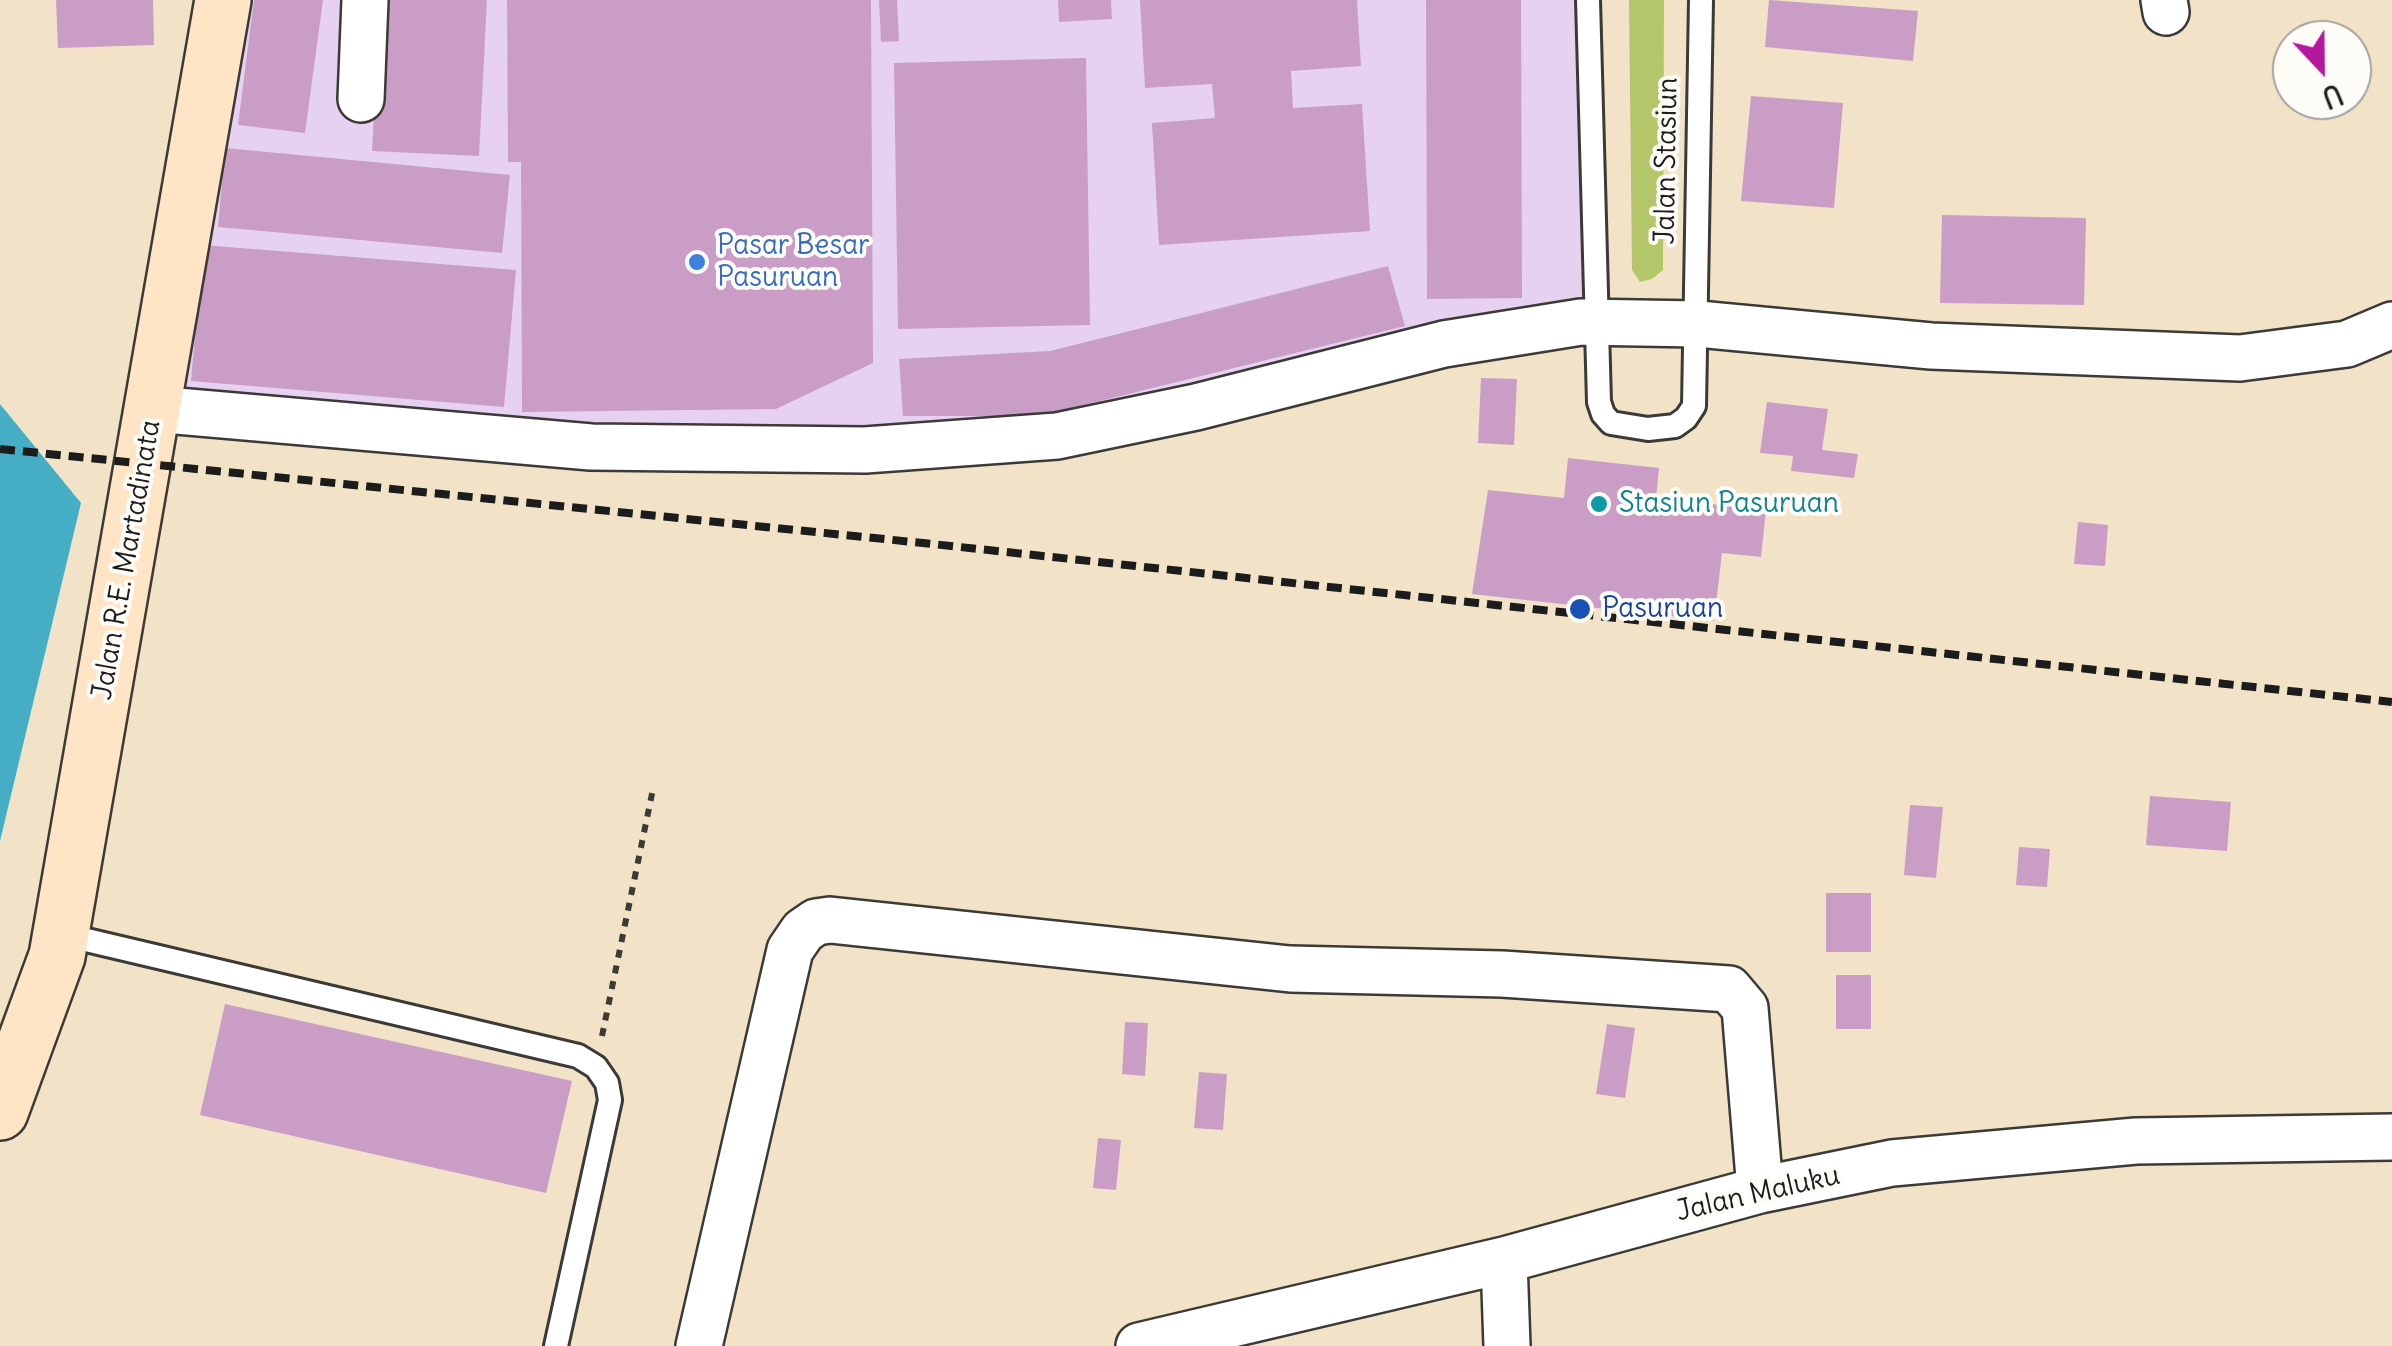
<!DOCTYPE html>
<style>
body{margin:0}
#map{position:relative;width:2392px;height:1346px;overflow:hidden;background:#f2e2c7;font-family:Delius,sans-serif}
canvas{display:block}
.north{position:absolute;left:2272px;top:20px;width:100px;height:100px;box-sizing:border-box;background:#fdfcf7;border:2px solid #a3a29f;border-radius:50%;rotate:158deg;font-size:28px;font-weight:700;line-height:40px;text-align:center;color:#1c1c1c}
.north::after{content:'';display:block;margin:auto;width:35px;height:45px;background:#b5179e;clip-path:polygon(50% 0,100% 100%,50% 72%,0 100%)}
</style>
<div id="map">
<canvas width="2392" height="1346"></canvas>
<div class="north">U</div>
</div>
<script>
const c = document.querySelector('canvas').getContext('2d');
c.lineJoin = 'round';
function fillPath(path, color) {
  c.fillStyle = color;
  c.fill(path, 'evenodd');
}
function poly(rows) {
  const path = new Path2D();
  for (const r of rows) {
    path.moveTo(r[0], r[1]);
    for (let i = 2; i < r.length; i += 2) path.lineTo(r[i], r[i + 1]);
  }
  return path;
}
function stroke(path, color, width, dash) {
  c.strokeStyle = color;
  c.lineWidth = width;
  c.lineCap = dash ? 'butt' : 'round';
  c.setLineDash(dash || []);
  c.stroke(path);
}
function label(font, color, halo, rows, align = 'center') {
  c.font = font + ' Delius,sans-serif';
  c.lineWidth = 8;
  c.setLineDash([]);
  c.textBaseline = 'middle';
  c.strokeStyle = halo;
  c.fillStyle = color;
  for (const [text, x, y, turn = 0] of rows) {
    c.save();
    c.translate(x, y);
    c.rotate((+turn || 0) * Math.PI / 180);
    c.textAlign = isNaN(turn) ? turn : align;
    if (halo) c.strokeText(text, 0, 0);
    c.fillText(text, 0, 0);
    c.restore();
  }
}
fillPath(poly([
 [224,0,1588,0,1598,321,870,450,163,408]
]), '#e6d2f0');
fillPath(poly([
 [1629,0,1664,0,1663,270,1652,279,1640,282,1632,270]
]), '#b3c66a');
fillPath(poly([
 [0,404,81,503,0,841]
]), '#45aec4');
fillPath(poly([
 [56,0,153,0,154,45,58,48],
 [254,0,323,0,305,133,238,125],
 [380,0,487,0,479,156,372,151],
 [507,0,871,0,873,363,776,409,522,412,521,162,508,162],
 [879,0,897,0,899,41,881,42],
 [1058,0,1111,0,1112,19,1059,22],
 [1140,0,1357,0,1361,66,1291,71,1293,108,1362,104,1370,231,1159,245,1152,123,1215,118,1212,84,1145,88],
 [1426,0,1521,0,1522,298,1427,299],
 [1769,0,1918,11,1913,61,1765,47],
 [1086,58,1090,325,898,329,894,63],
 [1751,96,1843,103,1834,208,1741,201],
 [225,148,510,175,502,253,218,227],
 [1942,215,2086,218,2084,305,1940,303],
 [203,245,516,270,504,407,191,381],
 [1388,266,1405,326,1039,416,903,416,899,359,1050,351],
 [1481,378,1517,379,1514,445,1478,443],
 [1767,402,1828,409,1822,450,1858,454,1854,478,1791,471,1793,456,1760,453],
 [1568,458,1659,468,1656,498,1766,510,1761,557,1722,553,1714,621,1472,594,1488,490,1564,498],
 [2078,522,2108,525,2105,566,2074,564],
 [2150,796,2231,802,2227,851,2146,845],
 [1910,805,1943,807,1936,878,1904,875],
 [2019,847,2050,849,2047,887,2016,885],
 [1826,893,1871,893,1871,952,1826,952],
 [1836,975,1871,975,1871,1029,1836,1029],
 [225,1004,572,1081,546,1193,200,1115],
 [1125,1022,1148,1023,1145,1076,1122,1074],
 [1607,1024,1635,1028,1625,1098,1596,1094],
 [1199,1072,1227,1074,1223,1130,1194,1128],
 [1098,1138,1121,1140,1116,1190,1093,1188]
]), '#ca9dc7');
const lane = poly([
 [1588,0,1599,402,1603,414,1611,423,1648,429,1675,426,1686,418,1694,406,1701,0],
 [61,934,578,1056,596,1067,607,1083,610,1100,556,1346]
]);
const street = poly([
 [2164,0,2166,12],
 [361,99,365,0],
 [154,409,591,447,865,450,1057,436,1196,407,1444,344,1581,322,1698,324,1931,346,2240,358,2347,344,2392,325],
 [1504,1260,1507,1346],
 [699,1346,790,950,803,931,816,922,830,920,1290,969,1502,974,1729,989,1745,1008,1760,1190],
 [1139,1346,1504,1260,1760,1190,1892,1163,2136,1141,2392,1137]
]);
const secondary = poly([
 [0,1112,57,956,223,0]
]);
stroke(lane, '#3c3a36', 28);
stroke(street, '#3c3a36', 50);
stroke(secondary, '#3c3a36', 60);
stroke(poly([
 [602,1036,653,789]
]), '#3c3a36', 6, [8, 8]);
stroke(lane, '#fff', 22);
stroke(street, '#fff', 45);
stroke(secondary, '#ffe4c6', 55);
stroke(poly([
 [0,449,923,543,2392,702]
]), '#1c1c1c', 8, [15, 8]);
for (const [x, y, r, color] of [
 [697,262,10,"#3f7fe0"],
 [1599,504,10,"#0f9aa8"],
 [1580,609,12,"#1a4fb4"]
]) {
  const dot = new Path2D();
  dot.arc(x, y, r, 0, 2 * Math.PI);
  c.fillStyle = color;
  c.fill(dot);
  stroke(dot, '#fdfcf7', 4);
}
label('28px', '#1c1c1c', '#fdfcf7', [
 ["Jalan Stasiun",1667,161,-89],
 ["Jalan R.E. Martadinata",127,560,-80],
 ["Jalan Maluku",1758,1194,-13]
]);
label('28px', '#366cbe', '#fdfcf7', [
 ["Pasar Besar",717,246],
 ["Pasuruan",717,278]
], 'left');
label('28px', '#0d838f', '#fdfcf7', [
 ["Stasiun Pasuruan",1619,504]
], 'left');
label('28px', '#164399', '#fdfcf7', [
 ["Pasuruan",1602,609]
], 'left');
</script>
